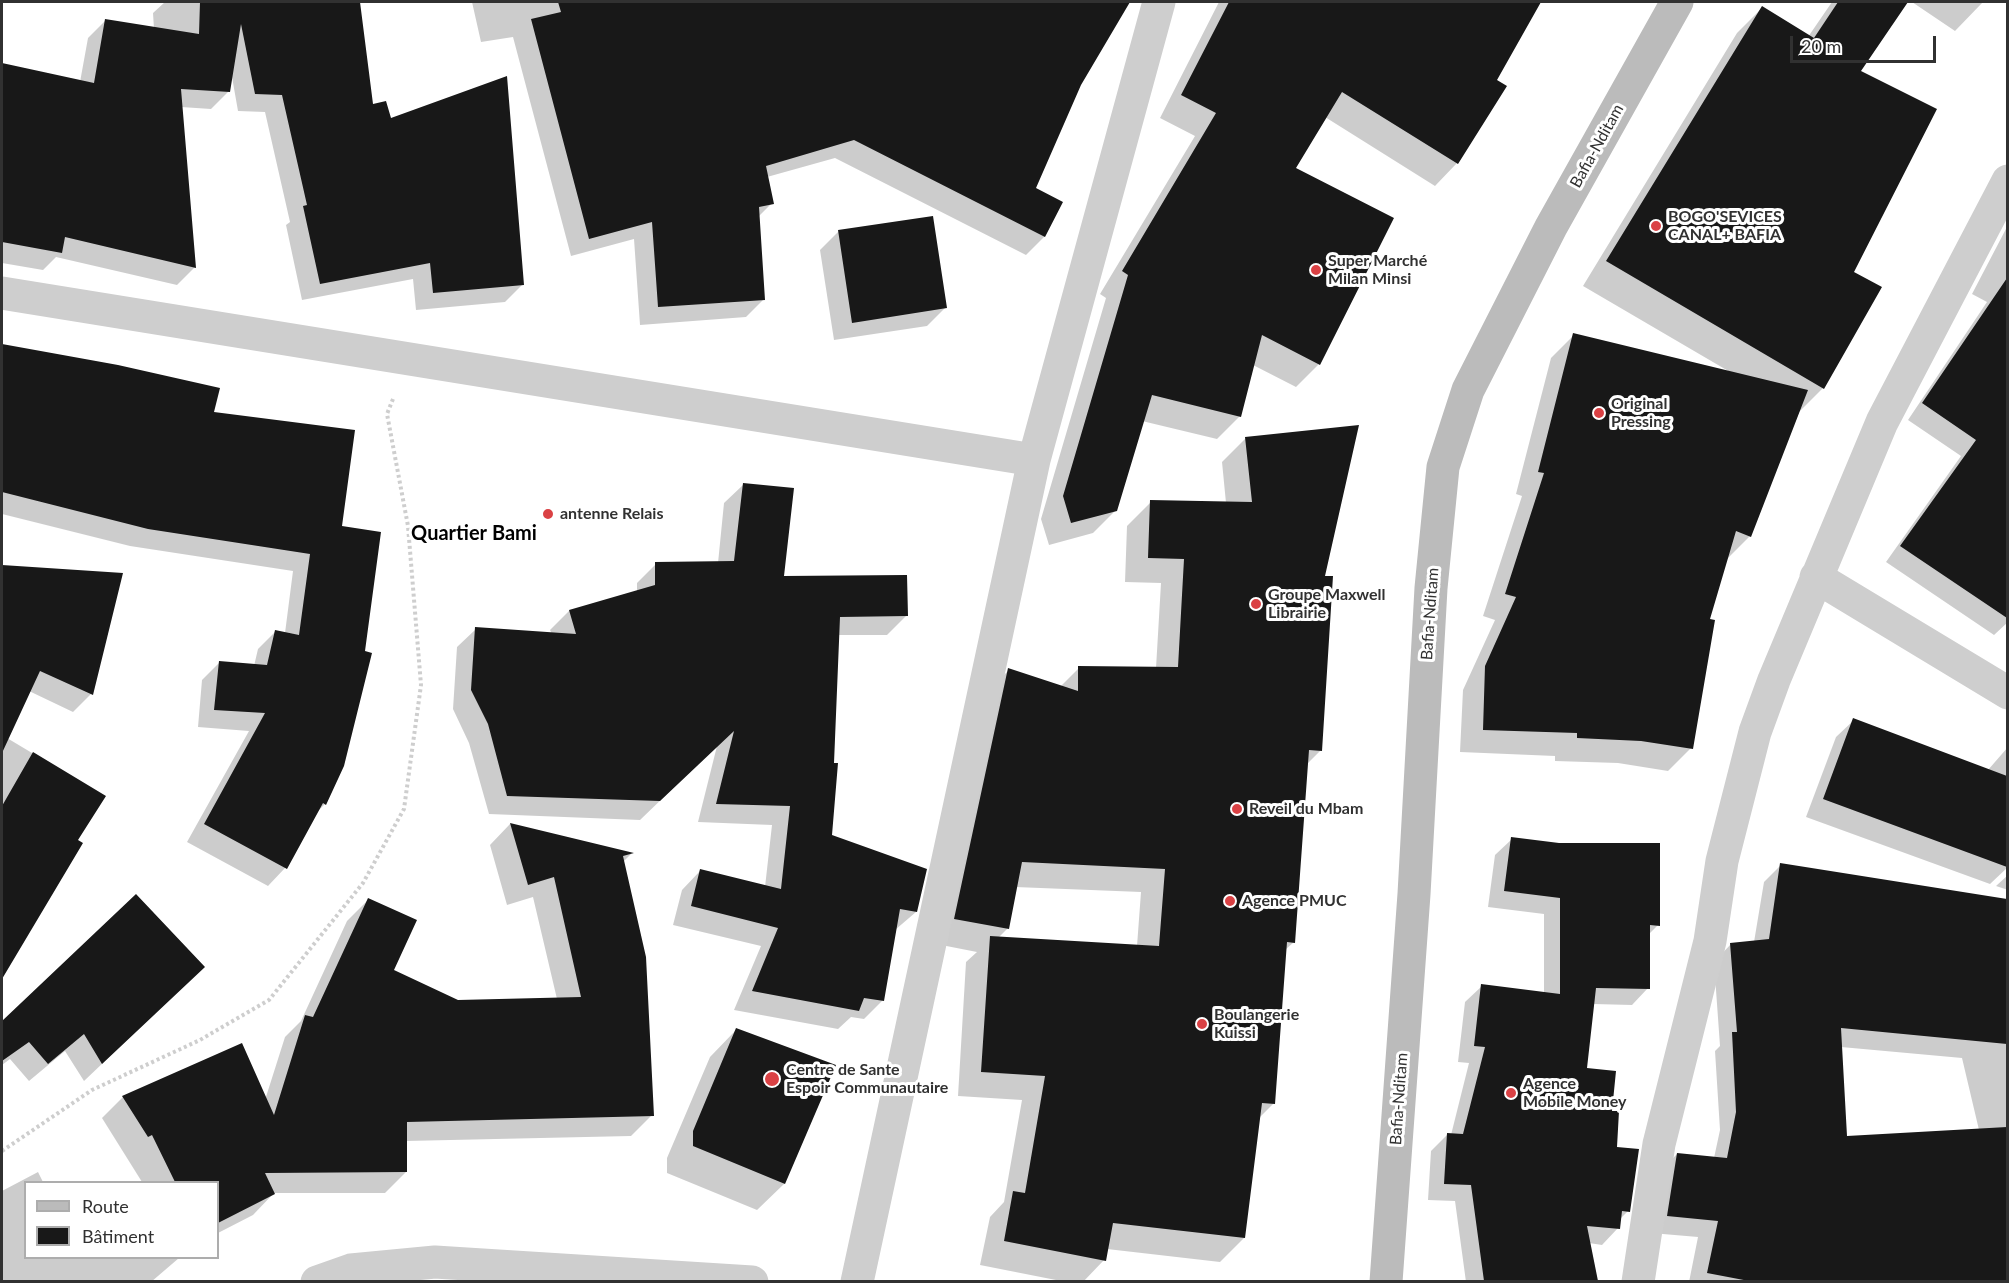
<!DOCTYPE html>
<meta charset="utf-8">
<style>
body{margin:0}
#map{position:relative;width:2009px;height:1283px;overflow:hidden;background:#fff;font-family:Lato,sans-serif}
canvas{display:block}
.frame{position:absolute;inset:0;border:3px solid #313131;pointer-events:none}
.legend{position:absolute;left:24px;top:1181px;width:195px;height:78px;box-sizing:border-box;background:#fff;border:2px solid #adadad;margin:0;padding:8px 10px;list-style:none;font-size:18px;color:#313131}
.legend li{display:flex;align-items:center;gap:12px;height:30px}
.legend b{width:30px;border:2px solid #adadad}
.scale{position:absolute;left:1790px;top:36px;width:146px;height:27px;box-sizing:border-box;border:3px solid #313131;border-top:0;padding-left:8px;font-size:18px;line-height:21px;white-space:nowrap;color:#313131;-webkit-text-stroke:4px #fff;paint-order:stroke}
</style>
<div id="map">
<canvas width="2009" height="1283"></canvas>
<div class="frame"></div>
<ul class="legend">
<li><b style="height:8px;background:#bbb"></b>Route</li>
<li><b style="height:16px;background:#181818"></b>Bâtiment</li>
</ul>
<div class="scale">20 m</div>
</div>
<script>
const c = document.querySelector('canvas').getContext('2d');
c.lineJoin = 'round';
function fillPath(path, color) {
  c.fillStyle = color;
  c.fill(path, 'evenodd');
}
function poly(rows) {
  const path = new Path2D();
  for (const r of rows) {
    path.moveTo(r[0], r[1]);
    for (let i = 2; i < r.length; i += 2) path.lineTo(r[i], r[i + 1]);
  }
  return path;
}
function stroke(path, color, width, dash) {
  c.strokeStyle = color;
  c.lineWidth = width;
  c.lineCap = dash ? 'butt' : 'round';
  c.setLineDash(dash || []);
  c.stroke(path);
}
function label(font, color, halo, rows, align = 'center') {
  c.font = font + ' Lato,sans-serif';
  c.lineWidth = 6;
  c.setLineDash([]);
  c.textBaseline = 'middle';
  c.strokeStyle = halo;
  c.fillStyle = color;
  for (const [text, x, y, turn = 0] of rows) {
    c.save();
    c.translate(x, y);
    c.rotate((+turn || 0) * Math.PI / 180);
    c.textAlign = isNaN(turn) ? turn : align;
    if (halo) c.strokeText(text, 0, 0);
    c.fillText(text, 0, 0);
    c.restore();
  }
}
fillPath(poly([
 [165,2,359,2,372,106,390,120,523,284,505,302,416,310,413,279,302,300,286,225,290,222,265,112,238,111,232,77,229,91,211,109,181,107,195,267,177,285,56,257,43,270,2,263,2,65,80,82,88,38,105,21,154,29,153,13],
 [472,2,894,2,915,84,933,2,1128,2,1080,84,1034,189,1061,203,1044,237,1026,255,835,158,767,177,772,203,758,217,764,299,746,317,640,325,634,239,571,256,513,37,481,42],
 [1219,2,1539,2,1495,80,1457,163,1435,186,1325,117,1294,169,1392,219,1319,364,1296,387,1253,365,1240,416,1217,439,1142,421,1116,510,1093,533,1049,545,1041,519,1106,298,1100,294,1195,136,1160,118],
 [1832,2,1906,2,1858,71,1852,273,1823,388,1799,412,1750,536,1727,559,1708,620,1691,748,1668,771,1618,763,1555,761,1555,756,1460,752,1463,690,1495,620,1483,616,1522,496,1516,494,1551,358,1574,335,1730,372,1583,286,1737,33,1762,8,1808,37],
 [1912,2,1983,2,1955,31],
 [2008,225,2008,622,1994,635,1886,562,1961,456,1908,420,1987,302,1972,294],
 [839,231,945,308,927,326,834,340,820,250],
 [5,346,213,413,341,528,325,804,317,812,285,868,268,886,187,842,249,731,198,727,202,680,219,663,254,666,258,649,276,631,285,633,293,571,130,546,2,514,2,350],
 [1246,438,1323,577,1321,750,1307,764,1294,942,1285,950,1274,1103,1259,1118,1244,1238,1220,1262,1107,1249,1104,1260,1083,1282,1066,1282,980,1265,990,1217,1004,1202,1022,1100,958,1096,966,962,977,952,931,943,985,694,1009,670,1060,687,1079,668,1156,668,1161,583,1125,582,1127,526,1151,502,1226,503,1222,462],
 [1015,887,1141,892,1137,946,998,938,1008,928],
 [743,485,783,577,906,616,887,635,838,635,831,836,916,912,895,930,883,1000,864,1019,851,1017,838,1029,734,1010,761,946,673,925,682,890,700,871,765,887,772,825,698,822,717,746,640,820,489,814,469,743,453,709,457,647,476,629,552,634,550,630,569,611,637,592,637,583,656,564,718,563,724,503],
 [2,567,121,574,91,694,73,712,29,691,7,738,104,796,76,841,81,844,2,976],
 [1854,720,1988,770,2008,747,2008,867,1990,884,1806,817,1836,737],
 [510,824,631,854,623,862,652,1115,631,1136,406,1141,406,1172,385,1193,274,1193,253,1215,218,1233,218,1182,142,1182,102,1118,123,1097,265,1100,285,1037,301,1021,347,921,368,900,392,971,458,1001,557,999,533,897,507,905,490,845],
 [1512,839,1658,925,1648,935,1648,988,1632,1005,1593,1004,1586,1070,1611,1112,1628,1211,1619,1220,1618,1228,1602,1245,1589,1243,1595,1279,1593,1282,1466,1282,1455,1201,1428,1200,1431,1151,1447,1135,1451,1135,1469,1063,1458,1062,1465,1002,1482,986,1544,993,1544,914,1488,907,1495,855],
 [1781,865,2008,900,2008,1282,1689,1282,1698,1237,1651,1233,1660,1172,1677,1154,1714,1158,1720,1130,1715,1051,1720,1046,1714,962,1731,944,1754,942,1764,882],
 [1841,1047,1962,1058,1979,1130,1846,1137],
 [2008,875,2008,890,1996,886],
 [136,896,185,985,84,1081,65,1051,29,1081,10,1059,2,1065,2,1023],
 [736,1030,784,1184,757,1210,667,1173,667,1158,710,1057],
 [38,1172,43,1182,26,1182,26,1258,179,1258,151,1282,2,1282,2,1191]
]), '#0003');
fillPath(poly([
 [200,2,360,2,373,104,386,101,391,118,507,76,524,285,433,293,430,263,320,284,303,206,307,205,282,95,255,94,241,24,230,92,181,89,196,268,65,237,62,253,2,242,2,63,94,83,105,19,199,34],
 [558,2,1130,2,1081,85,1036,188,1063,202,1045,237,854,140,766,166,774,204,759,207,765,300,658,307,652,222,589,239,531,19,561,12],
 [1229,2,1541,2,1497,80,1507,86,1458,164,1342,92,1296,168,1394,218,1320,365,1262,335,1241,417,1152,395,1117,511,1071,523,1063,496,1128,275,1122,271,1216,113,1181,95],
 [1838,2,1908,2,1861,71,1937,109,1854,272,1882,287,1824,389,1606,261,1762,6,1814,38],
 [933,216,947,308,852,323,838,230],
 [2007,278,2007,618,1900,546,1976,440,1922,403],
 [1573,333,1808,390,1751,537,1736,531,1710,619,1715,620,1693,749,1641,741,1577,738,1577,733,1483,730,1485,666,1516,597,1505,594,1544,473,1538,472],
 [2,344,118,365,220,388,214,412,355,430,342,526,381,532,365,651,372,653,344,766,326,805,323,803,287,869,204,824,265,713,214,710,219,661,267,665,275,630,299,635,310,554,148,529,2,492],
 [1359,425,1325,576,1333,576,1322,751,1309,750,1295,943,1287,942,1275,1104,1262,1103,1245,1238,1113,1223,1106,1261,1004,1241,1013,1191,1025,1193,1045,1076,981,1072,990,936,1159,946,1165,869,1022,862,1009,929,954,919,1008,668,1078,691,1078,666,1178,667,1184,559,1148,558,1150,500,1252,502,1245,437],
 [743,483,794,488,784,576,907,575,908,616,840,617,834,763,838,763,832,835,927,869,917,912,900,909,884,1001,864,998,859,1011,752,991,778,928,691,906,700,869,781,889,790,806,716,804,734,731,660,801,507,796,488,724,471,690,475,627,576,634,569,610,655,585,655,562,734,561],
 [2,565,123,573,93,695,40,671,2,753],
 [1853,718,2007,776,2007,867,1823,799],
 [33,752,106,796,78,840,83,843,2,979,2,806],
 [510,823,634,853,623,856,646,957,654,1116,407,1122,407,1172,265,1173,275,1194,218,1223,218,1182,175,1182,152,1135,148,1137,122,1096,242,1043,274,1115,305,1015,313,1017,368,898,417,920,394,970,458,1000,581,997,554,877,528,885],
 [1511,837,1559,843,1660,843,1660,926,1650,925,1650,989,1596,988,1587,1068,1616,1071,1612,1111,1619,1111,1617,1147,1639,1149,1630,1212,1622,1211,1620,1229,1587,1226,1598,1281,1484,1281,1471,1185,1444,1184,1447,1133,1463,1134,1485,1047,1474,1046,1481,984,1560,994,1560,898,1504,891],
 [1780,863,2007,899,2007,1044,1841,1028,1847,1136,2007,1127,2007,1281,1749,1281,1707,1273,1718,1221,1667,1216,1677,1153,1727,1158,1736,1112,1732,1032,1737,1032,1730,943,1769,939],
 [136,894,205,967,102,1064,84,1034,48,1064,29,1042,2,1061,2,1021],
 [736,1028,836,1065,785,1184,693,1146,693,1131]
]), '#181818');
stroke(poly([
 [2,1151,92,1090,200,1040,269,1000,363,883,404,809,421,685,408,526,387,414,393,399]
]), '#cecece', 4, [3, 3]);
stroke(poly([
 [2,293,1034,460],
 [1816,577,2008,693],
 [317,1282,351,1270,435,1262,752,1282],
 [857,1282,1034,460,1159,2],
 [1638,1282,1659,1144,1710,941,1722,861,1755,732,1774,680,1882,422,2008,181]
]), '#cecece', 33);
stroke(poly([
 [1386,1282,1414,894,1431,588,1443,467,1468,390,1551,227,1677,2]
]), '#bbb', 33);
for (const [x, y, r, color] of [
 [1656,226,6,"#da4144"],
 [1316,270,6,"#da4144"],
 [1599,413,6,"#da4144"],
 [548,514,6,"#da4144"],
 [1256,604,6,"#da4144"],
 [1237,809,6,"#da4144"],
 [1230,901,6,"#da4144"],
 [1202,1024,6,"#da4144"],
 [772,1079,8,"#da4144"],
 [1511,1093,6,"#da4144"]
]) {
  const dot = new Path2D();
  dot.arc(x, y, r, 0, 2 * Math.PI);
  c.fillStyle = color;
  c.fill(dot);
  stroke(dot, '#fff', 2);
}
label('16px', '#313131', '#fff', [
 ["Bafia-Nditam",1597,146,-61],
 ["Bafia-Nditam",1430,614,-86],
 ["Bafia-Nditam",1399,1099,-86]
]);
label('bold 16px', '#313131', '#fff', [
 ["BOGO'SEVICES",1668,217],
 ["CANAL+ BAFIA",1668,235],
 ["Super Marché",1328,261],
 ["Milan Minsi",1328,279],
 ["Original",1611,404],
 ["Pressing",1611,422],
 ["antenne Relais",560,514],
 ["Groupe Maxwell",1268,595],
 ["Librairie",1268,613],
 ["Reveil du Mbam",1249,809],
 ["Agence PMUC",1242,901],
 ["Boulangerie",1214,1015],
 ["Kuissi",1214,1033],
 ["Centre de Sante",786,1070],
 ["Espoir Communautaire",786,1088],
 ["Agence",1523,1084],
 ["Mobile Money",1523,1102]
], 'left');
label('bold 20px', '#000', '#fff', [
 ["Quartier Bami",474,534]
]);
</script>
